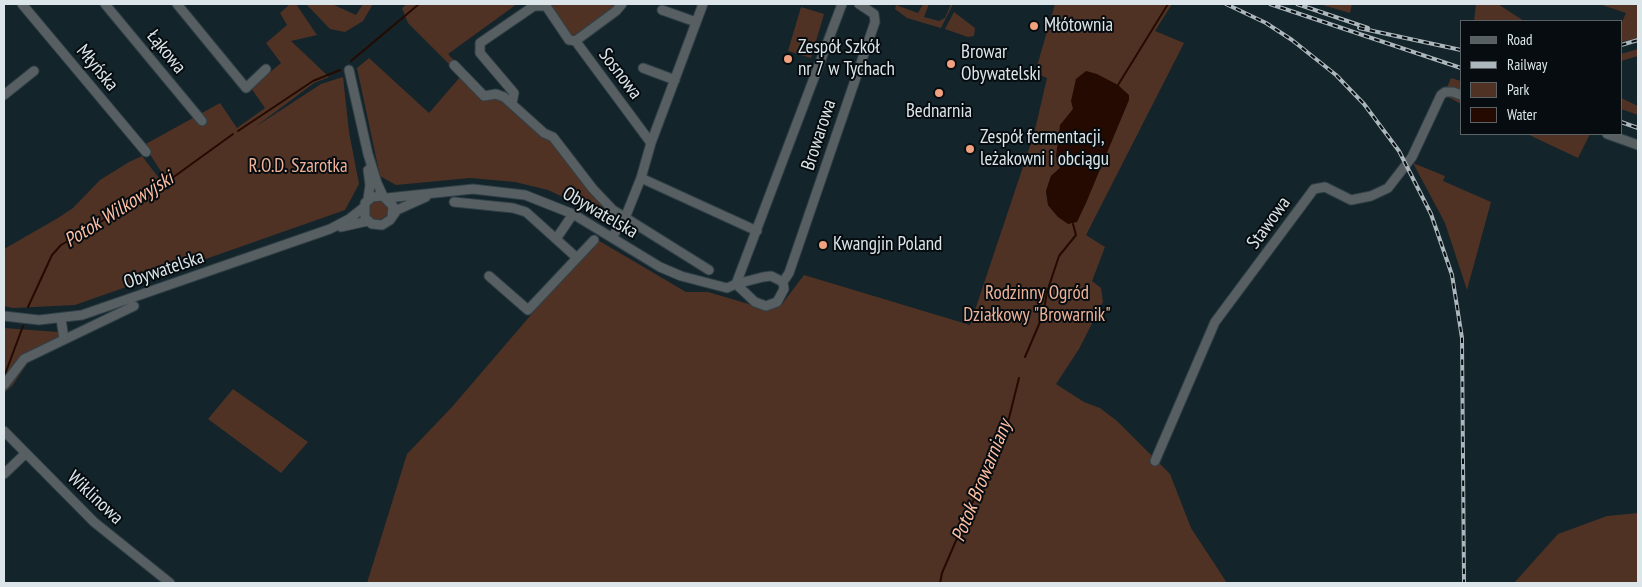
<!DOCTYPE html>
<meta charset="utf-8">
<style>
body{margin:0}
#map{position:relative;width:1642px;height:587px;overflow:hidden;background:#13242b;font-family:"PT Sans Narrow",sans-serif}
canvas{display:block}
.frame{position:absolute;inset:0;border:5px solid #dce6ea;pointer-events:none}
.legend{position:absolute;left:1460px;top:20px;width:162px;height:115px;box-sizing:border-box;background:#060c0f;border:1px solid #5c6367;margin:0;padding:6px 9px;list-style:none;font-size:15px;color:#dce6ea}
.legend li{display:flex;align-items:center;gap:10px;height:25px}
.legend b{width:25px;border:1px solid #5c6367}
</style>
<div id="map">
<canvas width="1642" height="587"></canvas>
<div class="frame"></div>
<ul class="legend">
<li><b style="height:6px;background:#575f62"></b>Road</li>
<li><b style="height:6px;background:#abb7bc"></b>Railway</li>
<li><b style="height:14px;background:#503225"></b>Park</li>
<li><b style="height:14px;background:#250a01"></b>Water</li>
</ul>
</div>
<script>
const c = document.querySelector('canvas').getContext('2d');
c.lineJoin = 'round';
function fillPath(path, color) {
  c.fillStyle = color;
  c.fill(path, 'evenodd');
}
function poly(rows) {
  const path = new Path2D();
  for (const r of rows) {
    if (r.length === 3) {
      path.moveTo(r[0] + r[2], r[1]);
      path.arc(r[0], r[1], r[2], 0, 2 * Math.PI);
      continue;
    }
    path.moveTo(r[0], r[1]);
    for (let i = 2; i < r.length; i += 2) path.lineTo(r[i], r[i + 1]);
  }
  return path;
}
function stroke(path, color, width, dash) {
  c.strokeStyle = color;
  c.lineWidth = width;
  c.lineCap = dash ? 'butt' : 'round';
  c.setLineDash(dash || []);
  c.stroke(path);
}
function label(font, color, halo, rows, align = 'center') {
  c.font = font + ' "PT Sans Narrow",sans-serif';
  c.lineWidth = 4;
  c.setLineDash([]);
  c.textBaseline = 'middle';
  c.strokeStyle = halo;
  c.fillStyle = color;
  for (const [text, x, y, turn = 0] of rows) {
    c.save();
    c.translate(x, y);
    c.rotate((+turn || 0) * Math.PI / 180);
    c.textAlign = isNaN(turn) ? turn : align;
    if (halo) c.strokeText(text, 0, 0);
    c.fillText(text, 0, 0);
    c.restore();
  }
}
fillPath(poly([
 [290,4,296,4,317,35,291,41,329,77,314,83,255,127,321,84,343,77,349,132,359,184,345,210,75,305,13,308,4,306,4,249,58,218,73,208,100,180,129,162,142,156,168,190,171,187,144,145,220,103,237,128,265,108,251,88,281,63,266,43,287,25,280,13],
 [306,4,332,4,356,15,363,4,373,4,363,21,345,32,330,29],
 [407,4,517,4,448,54,481,89,504,99,550,138,618,218,619,223,548,190,515,182,470,178,396,185,380,176,357,68,369,58,429,113,461,76,408,23,402,8],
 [539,4,618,4,569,44],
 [923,4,929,4,924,17,939,21,945,18,951,4,953,4,941,28,907,18,895,9,896,5,918,13],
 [1055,4,1172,4,1155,31,1184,43,1086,235,1105,247,1092,281,1101,288,1103,302,1079,349,1056,384,1084,402,1100,408,1117,421,1170,474,1191,528,1227,583,367,583,407,454,452,407,596,239,686,292,708,292,769,310,782,304,804,275,970,325,1034,134,1047,78,1035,73],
 [1073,109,1058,217,1048,205,1046,191,1051,176,1060,168,1069,115],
 [1319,4,1352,4,1350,13],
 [1476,4,1498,4,1524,21,1474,21],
 [1599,4,1638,4,1638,38,1621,42,1621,24,1626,13],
 [801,7,824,14,811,58,788,51],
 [954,12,975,28,974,36,968,37,945,29],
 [1638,49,1638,56,1621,61,1621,54],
 [1451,78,1461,81,1461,104,1448,97,1442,99],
 [1621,98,1638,106,1638,115,1621,109],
 [1527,134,1590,134,1578,158],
 [1413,163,1445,176,1443,181,1491,202,1467,290,1445,223],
 [378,210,10],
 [4,328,58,332,58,337,31,358,12,386,4,393],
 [233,389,308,442,281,473,208,419],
 [1638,513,1638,583,1514,583,1558,534,1607,516]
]), '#503225');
fillPath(poly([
 [1086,71,1097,74,1118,85,1129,95,1129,100,1086,203,1077,222,1068,224,1058,217,1048,205,1046,191,1051,176,1060,168,1056,156,1060,125,1073,109,1071,101,1076,79]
]), '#250a01');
stroke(poly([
 [351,61,419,4],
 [1118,85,1168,4],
 [238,131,313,81,340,70],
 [28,307,52,255,61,245,157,189,233,134],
 [1025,357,1043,315,1047,292,1059,256,1076,235,1073,224],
 [4,377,23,326],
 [940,583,942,573,1009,418,1019,378]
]), '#250a01', 2);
const minor = poly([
 [22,4,146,152],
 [105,4,202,121],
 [177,4,246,88,266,69],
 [622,4,616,11,578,39,577,43,651,143,641,178,757,231],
 [662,10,696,22],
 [454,65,484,96,496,94,504,97,544,133,553,137,593,189,613,210,709,270],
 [643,68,675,80],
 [349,70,368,154,377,183,383,196],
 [4,95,34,71],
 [512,103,514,93,480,53,480,43,534,6,546,6,569,40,577,41],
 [1607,134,1638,145],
 [651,143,703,4],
 [387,198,473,189,525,195,573,214,660,267,681,276,727,288,736,284,763,277,771,276,783,282,784,289,777,302,766,306,755,302,736,284],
 [368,199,370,185,368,170],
 [454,202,513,208,526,212,556,239,573,214],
 [392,215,393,206,383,196,372,197,365,203,365,218,372,224,382,225,390,220,397,210,426,197],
 [341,227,368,221],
 [612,237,625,218,641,178],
 [577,258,594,240],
 [489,276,528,310,577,258,556,239],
 [783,282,789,273,875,22,874,14,859,4],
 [736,284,842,4],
 [4,316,39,320,82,315,330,229,349,219,363,208],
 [61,319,64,339],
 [4,385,24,359,134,306],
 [4,431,94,522,170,583],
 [1155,461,1215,322,1314,189,1325,187,1351,200,1371,196,1388,188,1412,157,1441,95,1445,92,1453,92,1461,95],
 [4,474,26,453]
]);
stroke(minor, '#2f3f46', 11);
stroke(minor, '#575f62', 9);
const rail = poly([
 [1226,4,1266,23,1292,40,1336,75,1364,104,1399,151,1431,214,1452,275,1462,338,1464,583],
 [1270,4,1461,68],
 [1297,4,1368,28],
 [1359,28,1461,50],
 [1621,45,1638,40],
 [1621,122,1638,128]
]);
stroke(rail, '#abb7bc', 4);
stroke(rail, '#060c0f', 2, [5.5]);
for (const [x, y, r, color] of [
 [1034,26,5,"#f1a17d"],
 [788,59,5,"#f1a17d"],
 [951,64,5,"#f1a17d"],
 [939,93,5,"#f1a17d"],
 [970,149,5,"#f1a17d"],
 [823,245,5,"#f1a17d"]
]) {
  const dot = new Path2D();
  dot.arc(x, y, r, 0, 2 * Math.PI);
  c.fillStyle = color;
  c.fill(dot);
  stroke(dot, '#060c0f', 2);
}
label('19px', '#dce6ea', '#060c0f', [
 ["Młótownia",1044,26],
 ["Zespół Szkół",798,48],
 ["nr 7 w Tychach",798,70],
 ["Browar",961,53],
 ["Obywatelski",961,75],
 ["Bednarnia",939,112,"center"],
 ["Zespół fermentacji,",980,138],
 ["leżakowni i obciągu",980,160],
 ["Kwangjin Poland",833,245]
], 'left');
label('19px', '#dce6ea', '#060c0f', [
 ["Łąkowa",166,52,51],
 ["Młyńska",97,68,50],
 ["Sosnowa",620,74,53],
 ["Browarowa",819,135,-72],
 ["Obywatelska",600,213,30],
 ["Stawowa",1269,223,-54],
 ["Obywatelska",164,270,-19],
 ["Wiklinowa",95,498,43]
]);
label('19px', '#f0b398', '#060c0f', [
 ["R.O.D. Szarotka",298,167],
 ["Rodzinny Ogród",1037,294],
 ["Działkowy \"Browarnik\"",1037,316]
]);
label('italic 20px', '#fdbea3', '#060c0f', [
 ["Potok Wilkowyjski",119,210,-32],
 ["Potok Browarniany",982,481,-68]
]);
</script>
